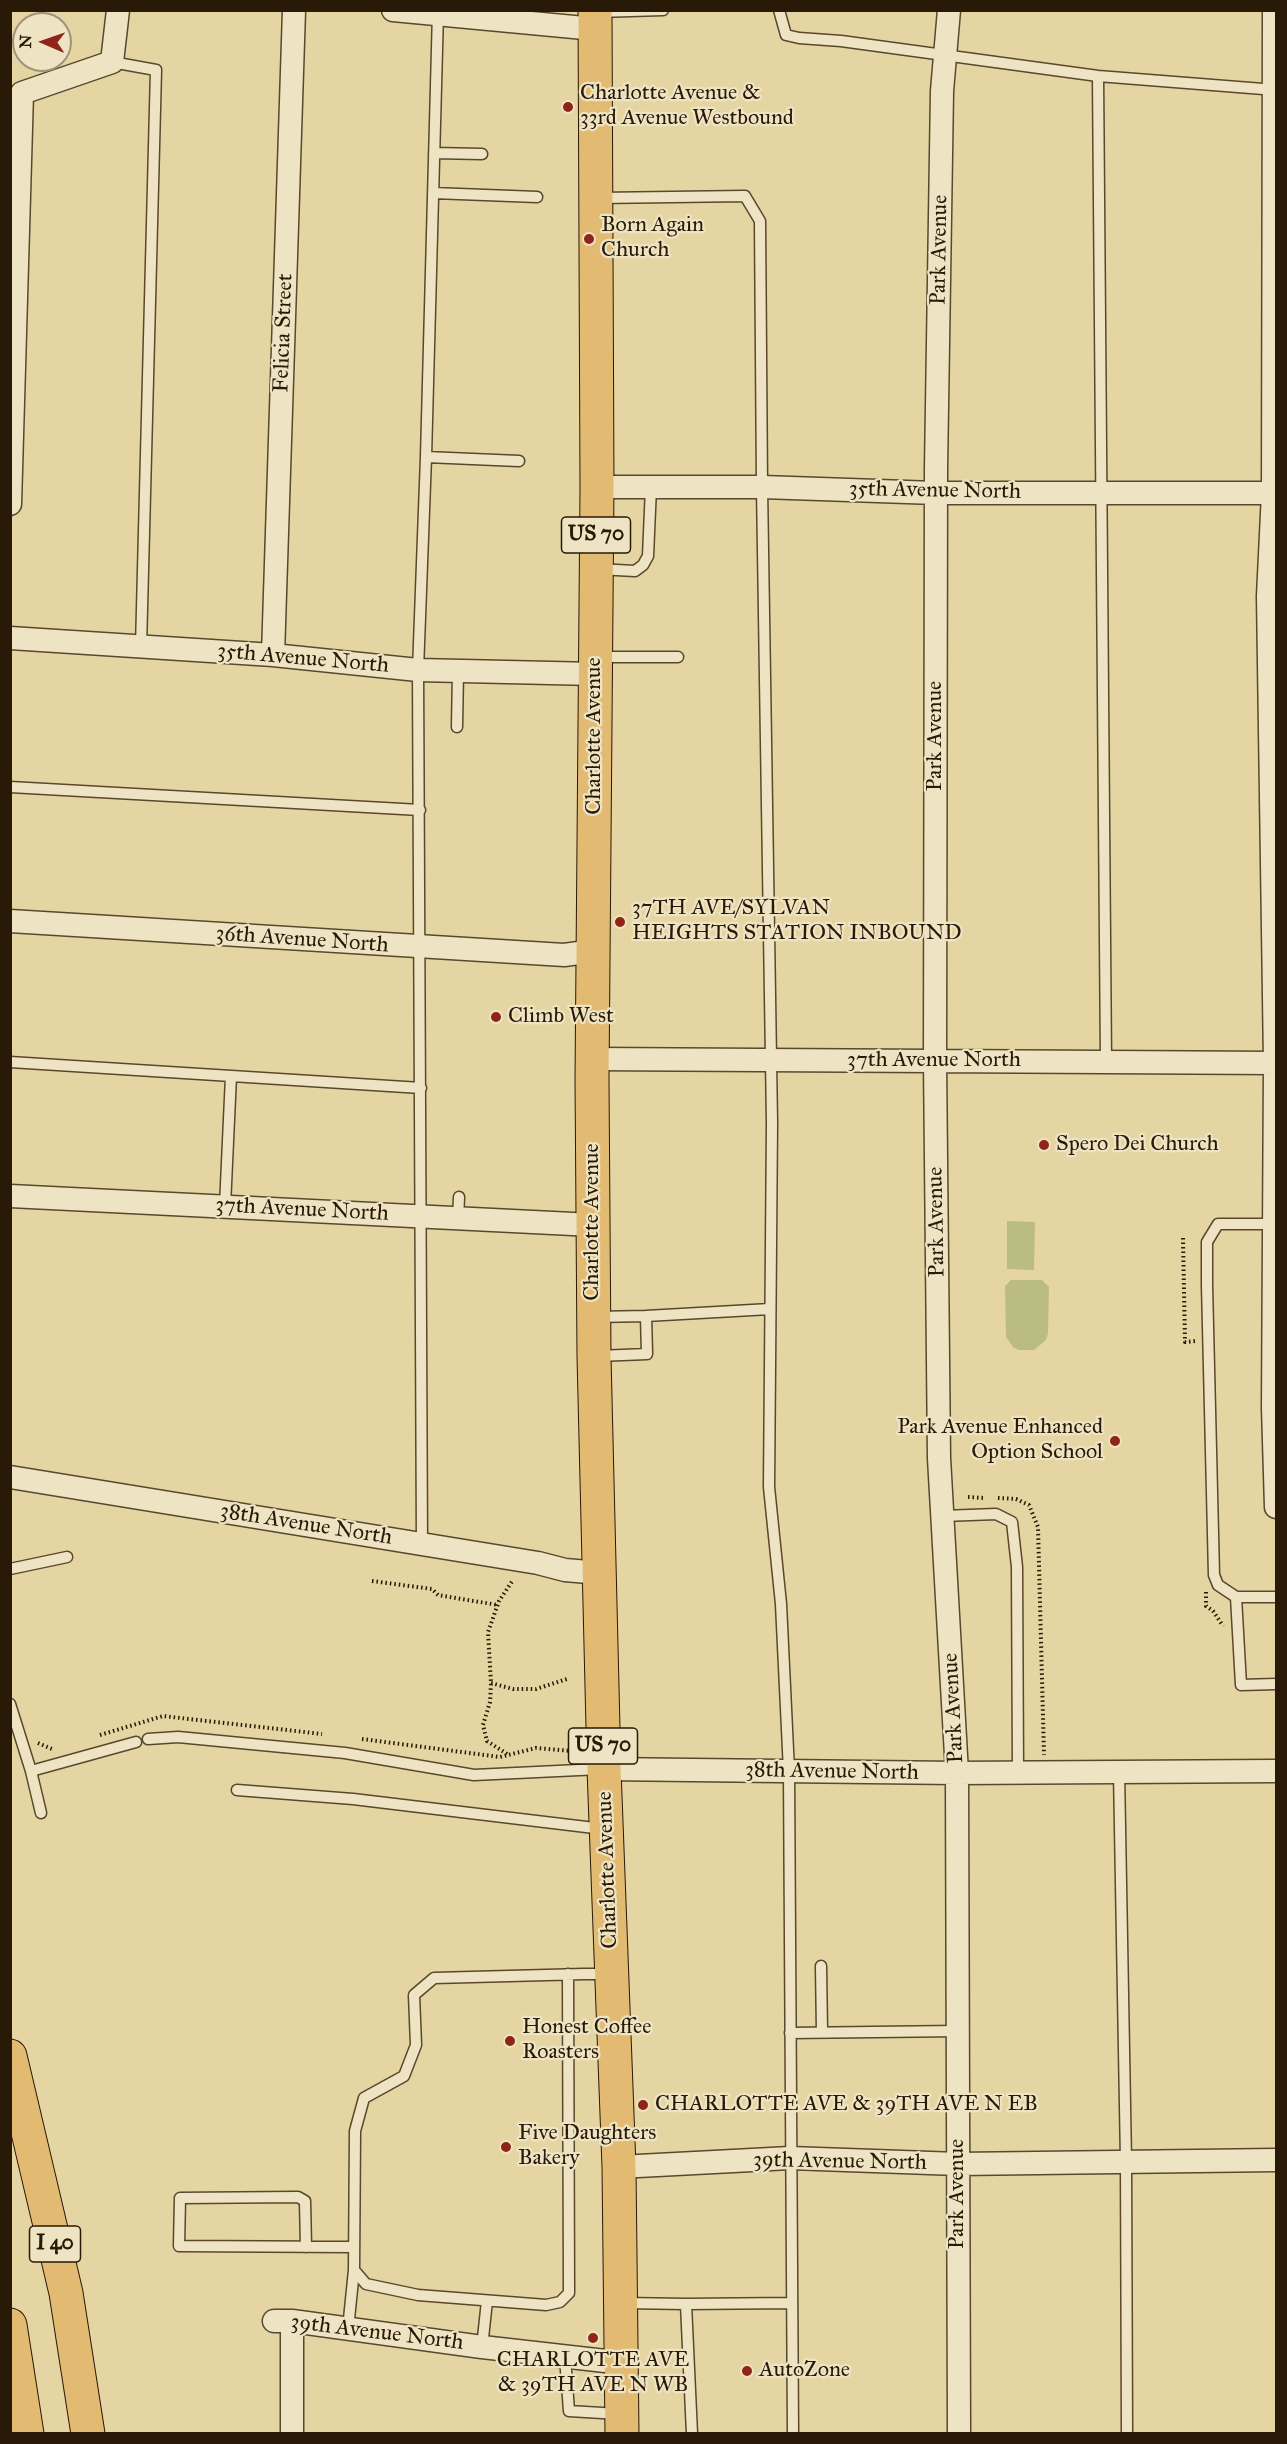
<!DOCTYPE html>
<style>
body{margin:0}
#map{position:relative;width:1287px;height:2444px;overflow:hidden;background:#e5d5a3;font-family:"IM FELL Great Primer",serif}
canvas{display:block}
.frame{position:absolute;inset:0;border:12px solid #291907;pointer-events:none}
.north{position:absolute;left:12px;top:12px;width:60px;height:60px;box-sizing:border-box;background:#eee4c3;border:2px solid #9f9378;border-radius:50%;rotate:272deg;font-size:16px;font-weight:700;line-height:24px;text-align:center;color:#291907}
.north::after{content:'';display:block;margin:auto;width:21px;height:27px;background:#8f2418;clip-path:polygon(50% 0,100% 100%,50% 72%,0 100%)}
</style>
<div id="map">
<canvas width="1287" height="2444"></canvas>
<div class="frame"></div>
<div class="north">N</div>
</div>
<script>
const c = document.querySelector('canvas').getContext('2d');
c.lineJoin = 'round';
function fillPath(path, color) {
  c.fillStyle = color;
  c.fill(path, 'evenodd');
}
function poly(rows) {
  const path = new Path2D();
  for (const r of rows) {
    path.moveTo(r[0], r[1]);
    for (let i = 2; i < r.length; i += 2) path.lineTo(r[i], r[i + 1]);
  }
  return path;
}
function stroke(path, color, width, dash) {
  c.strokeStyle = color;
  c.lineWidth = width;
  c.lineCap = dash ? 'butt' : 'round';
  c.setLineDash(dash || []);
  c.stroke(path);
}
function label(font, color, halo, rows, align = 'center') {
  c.font = font + ' "IM FELL Great Primer",serif';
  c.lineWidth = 4.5;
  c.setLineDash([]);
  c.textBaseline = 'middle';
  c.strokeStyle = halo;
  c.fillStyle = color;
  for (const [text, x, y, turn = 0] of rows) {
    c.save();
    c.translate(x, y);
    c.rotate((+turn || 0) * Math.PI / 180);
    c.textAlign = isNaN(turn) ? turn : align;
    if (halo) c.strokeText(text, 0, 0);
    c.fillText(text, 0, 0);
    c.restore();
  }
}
fillPath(poly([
 [1007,1221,1035,1222,1034,1270,1007,1269],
 [1011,1280,1042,1280,1049,1287,1048,1333,1046,1340,1034,1350,1019,1350,1013,1347,1006,1337,1005,1286]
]), '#babc81');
const service = poly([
 [779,10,786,35,799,38,841,41,1098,76,1276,90],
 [598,12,663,10],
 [112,62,156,70,141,647],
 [1098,76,1106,1062],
 [434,153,482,154],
 [433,193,537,197],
 [599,198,745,196,760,221,762,487,772,1123,769,1487,781,1604,789,1771,793,2434],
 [426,457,519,461],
 [598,569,635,571,643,565,648,556,651,487],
 [598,657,678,657],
 [457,727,458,671],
 [10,787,420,810],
 [10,1062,421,1088],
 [225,1206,231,1076],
 [458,1219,459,1197],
 [1274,1224,1218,1224,1207,1242,1207,1285,1214,1575,1218,1585,1236,1597,1276,1597],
 [646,1316,770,1309],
 [596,1317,646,1316,647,1354,598,1356],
 [943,1516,996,1514,1012,1522,1017,1567,1018,1773],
 [422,1544,418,670,426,457,438,12],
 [10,1569,67,1557],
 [1236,1597,1241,1685,1276,1684],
 [10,1704,31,1771],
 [148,1739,178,1737,345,1753,474,1775,600,1769],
 [1119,1772,1126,2161,1127,2434],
 [237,1790,353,1799,603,1829],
 [41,1813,31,1771,136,1742],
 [821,1966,822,2032],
 [568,1974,569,2293,560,2302,546,2305,418,2295,366,2284,354,2270,355,2131,364,2098,404,2076,416,2045,414,1995,434,1978,584,1974,609,1974],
 [790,2033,958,2031],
 [306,2247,305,2201,298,2197,180,2198,179,2246,354,2247],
 [624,2303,686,2304,692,2434],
 [686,2304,791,2303],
 [348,2329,354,2270],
 [482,2347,487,2301],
 [565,2357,569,2411,619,2414]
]);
const minor = poly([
 [393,10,595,29],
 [949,10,942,91,936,469,935,1061,939,1458,957,1773,959,2434],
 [1274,10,1273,493,1268,596,1275,1063,1273,1408,1276,1507],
 [597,487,762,487,936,493,1273,493],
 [10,504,22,93,112,62,118,10],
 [10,638,273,655,418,670,595,674],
 [273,655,294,10],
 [10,921,564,955,594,951],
 [592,1059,1276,1063],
 [10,1196,593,1225],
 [10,1477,538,1563,565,1570,600,1573],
 [604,1769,957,1773,1276,1771],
 [619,2167,790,2158,958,2164,1276,2160],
 [274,2321,292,2321,482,2347,623,2363],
 [292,2434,292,2321]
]);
const primary = poly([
 [595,10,597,487,592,1079,594,1356,604,1769,619,2167,622,2434]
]);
const motorway = poly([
 [10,2056,66,2293,88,2434],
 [10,2325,27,2434]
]);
stroke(service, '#58482e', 13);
stroke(minor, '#58482e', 25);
stroke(primary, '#291907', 35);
stroke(motorway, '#291907', 35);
stroke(poly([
 [1183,1238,1185,1342,1196,1341],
 [968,1497,984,1498],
 [998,1498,1016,1499,1029,1505,1038,1527,1044,1755],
 [372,1581,432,1589,438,1595,498,1605],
 [1206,1592,1206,1606,1213,1611,1223,1626],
 [491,1683,513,1689,536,1689,567,1679],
 [100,1735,163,1716,322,1734],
 [362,1739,500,1757,536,1748,572,1751],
 [38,1743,52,1749],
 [507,1754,487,1741,483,1725,490,1702,491,1683,488,1632,499,1601,513,1580]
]), '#291907', 4, [1.5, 3]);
stroke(service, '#eee4c3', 10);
stroke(minor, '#eee4c3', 22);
stroke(primary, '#e2ba72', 33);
stroke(motorway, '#e2ba72', 33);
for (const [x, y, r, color] of [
 [568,107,6,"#8f2418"],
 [589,239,6,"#8f2418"],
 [620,922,6,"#8f2418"],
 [496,1017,6,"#8f2418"],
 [1044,1145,6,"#8f2418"],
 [1115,1441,6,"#8f2418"],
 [510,2041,6,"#8f2418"],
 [643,2105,6,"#8f2418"],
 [506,2147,6,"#8f2418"],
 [593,2338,6,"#8f2418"],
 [747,2371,6,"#8f2418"]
]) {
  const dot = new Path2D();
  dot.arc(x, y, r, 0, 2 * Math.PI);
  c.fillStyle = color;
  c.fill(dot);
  stroke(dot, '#eee4c3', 2);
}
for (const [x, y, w] of [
 [596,535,69],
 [603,1746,69],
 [55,2244,51]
]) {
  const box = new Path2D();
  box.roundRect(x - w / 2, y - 18, w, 36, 4.5);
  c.fillStyle = '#eee4c3';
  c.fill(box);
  stroke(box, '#291907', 1.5);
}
label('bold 21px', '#291907', null, [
 ["US 70",596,535],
 ["US 70",603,1746],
 ["I 40",55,2244]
]);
label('22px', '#291907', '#eee4c3', [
 ["Charlotte Avenue &",580,94],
 ["33rd Avenue Westbound",580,119],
 ["Born Again",601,226],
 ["Church",601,251],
 ["37TH AVE/SYLVAN",632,909],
 ["HEIGHTS STATION INBOUND",632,934],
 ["Climb West",508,1017],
 ["Spero Dei Church",1056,1145],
 ["Park Avenue Enhanced",1103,1428,"right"],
 ["Option School",1103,1453,"right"],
 ["Honest Coffee",522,2028],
 ["Roasters",522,2053],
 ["CHARLOTTE AVE & 39TH AVE N EB",655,2105],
 ["Five Daughters",518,2134],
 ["Bakery",518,2159],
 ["CHARLOTTE AVE",593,2361,"center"],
 ["& 39TH AVE N WB",593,2386,"center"],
 ["AutoZone",759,2371]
], 'left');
label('22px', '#291907', '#eee4c3', [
 ["Park Avenue",940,250,-89],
 ["Felicia Street",284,333,-88],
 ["35th Avenue North",935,491,1],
 ["35th Avenue North",303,659,5],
 ["Charlotte Avenue",595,736,-90],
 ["Park Avenue",936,736,-90],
 ["36th Avenue North",302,940,4],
 ["37th Avenue North",934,1061],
 ["37th Avenue North",302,1210,3],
 ["Charlotte Avenue",593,1222,-90],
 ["Park Avenue",937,1222,-91],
 ["38th Avenue North",306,1525,9],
 ["Park Avenue",954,1708,-93],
 ["38th Avenue North",832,1772,1],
 ["Charlotte Avenue",608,1870,-92],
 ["39th Avenue North",840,2162,1],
 ["Park Avenue",958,2194,-90],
 ["39th Avenue North",377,2333,7]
]);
</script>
